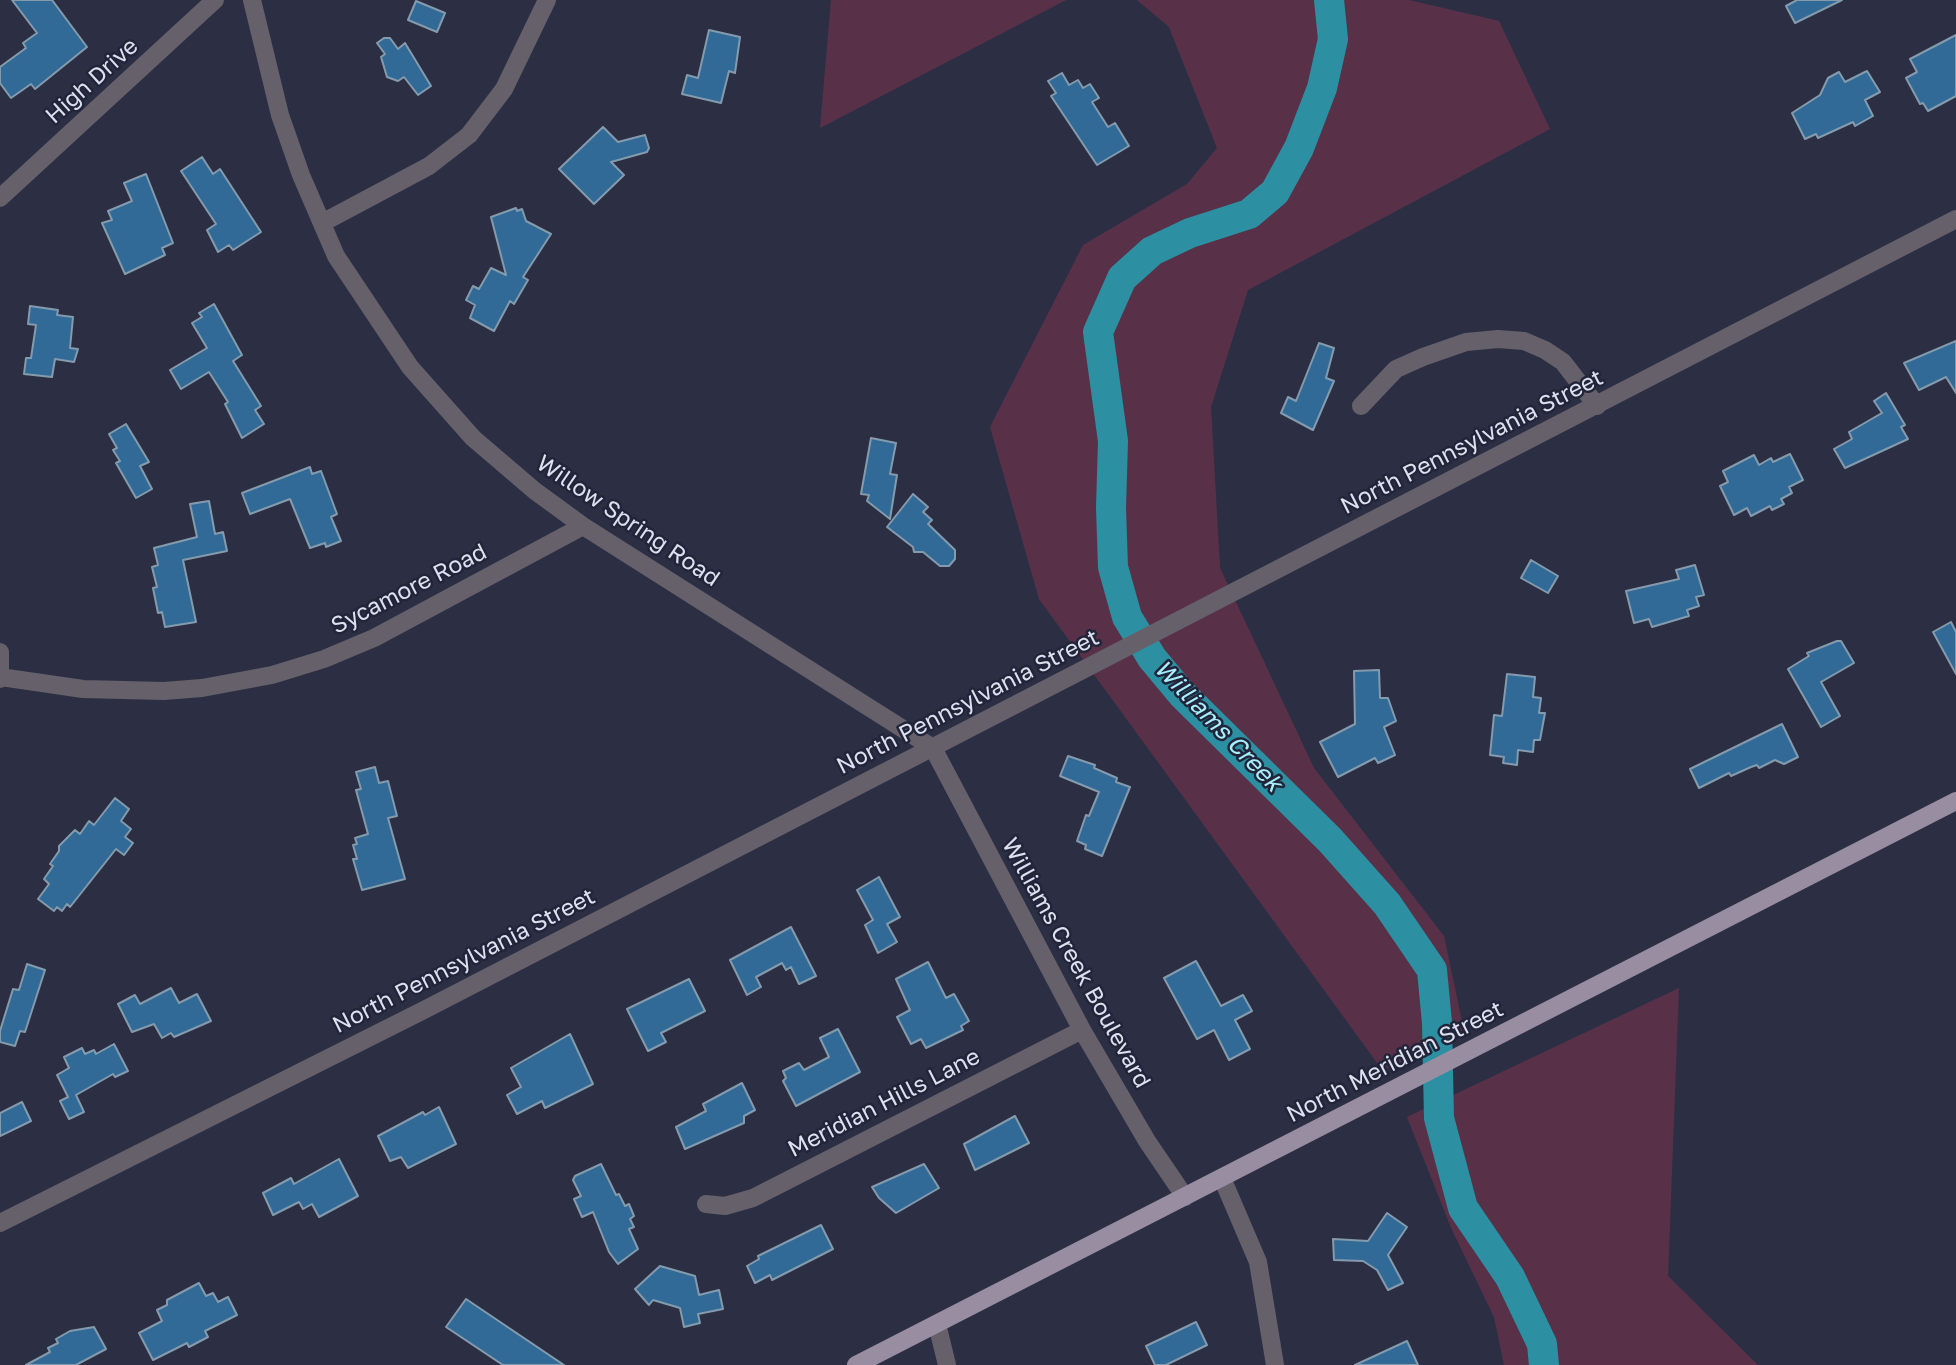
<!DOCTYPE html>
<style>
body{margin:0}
canvas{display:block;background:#2c2f44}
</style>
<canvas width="1956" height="1365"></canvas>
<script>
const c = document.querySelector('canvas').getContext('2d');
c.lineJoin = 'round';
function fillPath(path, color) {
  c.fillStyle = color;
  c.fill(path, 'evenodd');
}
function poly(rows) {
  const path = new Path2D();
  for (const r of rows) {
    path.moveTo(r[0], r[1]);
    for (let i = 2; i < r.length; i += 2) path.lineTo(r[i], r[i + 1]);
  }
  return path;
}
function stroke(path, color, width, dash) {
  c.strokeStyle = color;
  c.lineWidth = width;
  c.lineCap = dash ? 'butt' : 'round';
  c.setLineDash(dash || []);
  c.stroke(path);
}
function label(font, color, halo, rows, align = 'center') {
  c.font = font + ' "Golos Text",sans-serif';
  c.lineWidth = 5;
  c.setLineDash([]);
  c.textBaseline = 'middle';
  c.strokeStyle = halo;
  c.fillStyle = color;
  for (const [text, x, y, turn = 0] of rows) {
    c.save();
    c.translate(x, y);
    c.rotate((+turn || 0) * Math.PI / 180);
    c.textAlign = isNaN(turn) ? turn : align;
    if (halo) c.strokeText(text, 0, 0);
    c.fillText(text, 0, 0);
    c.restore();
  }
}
fillPath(poly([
 [831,0,1066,0,820,128],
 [1137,0,1409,0,1499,21,1550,129,1248,290,1211,407,1220,568,1314,768,1444,936,1464,1031,1383,1071,1039,599,990,427,1083,245,1187,184,1217,148,1169,27],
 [1679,988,1668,1276,1758,1365,1504,1365,1494,1317,1452,1230,1407,1117]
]), '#583149');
stroke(poly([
 [1329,0,1333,39,1322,88,1299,148,1275,192,1249,214,1190,233,1152,251,1122,278,1098,332,1113,441,1111,508,1113,567,1127,617,1152,658,1182,694,1330,840,1387,904,1432,970,1437,1023,1439,1118,1463,1208,1510,1277,1542,1344,1544,1365]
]), '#2c90a2', 30);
const building = poly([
 [12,0,52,0,87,47,35,89,31,84,11,98,0,83,0,67,26,48,23,43,37,33,12,0],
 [1797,0,1842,0,1795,23,1786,6,1797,0],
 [416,1,445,13,437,32,408,20,416,1],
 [709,30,740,37,735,73,729,71,721,103,682,94,687,75,698,78,709,30],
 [1956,35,1956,96,1928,111,1923,103,1920,104,1906,78,1917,72,1910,59,1956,35],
 [384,38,390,38,398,49,405,43,431,86,418,95,404,77,398,81,387,77,381,57,385,54,377,43,384,38],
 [1867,71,1880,92,1865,100,1873,116,1855,126,1853,122,1818,138,1816,134,1805,139,1792,113,1820,95,1828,78,1839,72,1845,82,1867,71],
 [1062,73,1069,85,1078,80,1083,88,1090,84,1099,98,1092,102,1108,127,1115,123,1129,146,1097,165,1051,96,1056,93,1048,81,1062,73],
 [603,127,618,142,645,135,649,148,647,152,611,162,624,175,594,204,559,169,603,127],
 [202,157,213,174,220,169,261,232,233,250,229,245,218,252,207,230,216,224,181,171,202,157],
 [146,174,173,243,162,248,165,255,125,274,102,223,112,220,108,211,132,201,124,183,146,174],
 [516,208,517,211,522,209,526,221,551,234,523,277,528,280,514,304,510,301,494,331,470,318,475,305,466,300,473,286,479,289,491,268,506,275,491,217,516,208],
 [214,304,242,355,233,361,261,406,255,410,264,424,242,438,225,404,228,402,209,372,181,389,170,370,207,348,192,323,202,317,199,313,214,304],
 [30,306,58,310,57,315,73,317,70,348,78,349,74,362,55,359,52,377,24,374,26,358,31,358,36,325,28,324,30,306],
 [1956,341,1956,393,1946,377,1919,390,1904,363,1956,341],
 [1319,343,1334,348,1326,378,1334,381,1313,430,1281,413,1288,397,1296,401,1319,343],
 [1886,393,1905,425,1901,427,1908,439,1845,468,1834,449,1852,439,1849,432,1882,413,1874,401,1886,393],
 [126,424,149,462,140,466,152,489,136,498,116,463,120,461,113,450,117,448,109,434,126,424],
 [871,438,896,443,890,474,897,475,890,519,867,501,869,495,861,494,871,438],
 [1790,454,1803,480,1789,487,1792,493,1781,499,1784,504,1772,510,1770,506,1751,516,1747,508,1734,515,1720,486,1728,482,1723,471,1754,455,1759,465,1771,458,1773,462,1790,454],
 [310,467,312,474,321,471,337,514,331,517,341,541,326,547,325,543,310,548,290,499,250,514,242,493,310,467],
 [913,494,928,507,923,512,932,520,928,524,955,550,955,559,949,566,940,566,923,552,914,552,913,547,887,527,913,494],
 [209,501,215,534,223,532,227,551,183,560,196,622,165,627,162,612,158,613,153,588,157,587,152,567,158,565,154,548,197,537,190,504,209,501],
 [1531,560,1558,576,1548,593,1521,578,1531,560],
 [1695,565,1704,595,1696,597,1699,606,1687,610,1689,616,1652,627,1649,619,1634,623,1626,591,1679,579,1676,570,1695,565],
 [1951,622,1956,632,1956,674,1933,632,1951,622],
 [1837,641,1841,641,1854,663,1821,682,1840,716,1821,727,1788,669,1809,656,1807,653,1837,641],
 [1379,670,1380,698,1388,698,1396,721,1384,727,1395,755,1378,763,1375,758,1338,777,1320,742,1355,724,1354,671,1379,670],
 [1507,674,1535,677,1533,697,1541,698,1539,713,1545,713,1540,740,1534,740,1533,752,1518,750,1517,765,1503,763,1504,757,1490,755,1494,715,1502,716,1507,674],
 [1782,724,1798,757,1784,764,1775,760,1759,768,1757,765,1751,767,1731,776,1729,773,1699,788,1690,769,1782,724],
 [1068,756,1095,765,1094,768,1117,778,1116,782,1130,787,1102,856,1085,849,1086,845,1077,841,1086,815,1089,816,1099,792,1060,776,1068,756],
 [375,767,379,783,388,781,397,816,388,818,405,879,362,890,353,859,357,859,353,845,357,844,355,838,368,834,356,790,361,789,356,772,375,767],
 [115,798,129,809,121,821,131,829,125,837,133,843,124,855,116,849,70,907,67,904,62,911,57,907,54,911,38,899,49,884,44,879,53,866,50,864,59,851,59,846,75,830,80,834,89,821,94,825,115,798],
 [879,877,900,917,887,924,897,942,878,953,865,925,873,920,857,890,879,877],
 [791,927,816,976,799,984,791,967,786,970,782,963,756,977,761,987,747,995,730,960,791,927],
 [1196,961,1221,1006,1243,995,1252,1011,1235,1020,1250,1049,1229,1060,1214,1030,1197,1039,1164,978,1196,961],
 [928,962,946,998,954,994,969,1021,961,1026,963,1030,926,1048,921,1039,911,1044,897,1017,910,1010,896,979,928,962],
 [27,964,45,970,25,1032,20,1031,15,1046,0,1042,0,1031,13,989,19,990,27,964],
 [689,979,705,1011,661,1033,666,1042,648,1051,627,1009,689,979],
 [171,988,179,1003,197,994,211,1021,174,1037,171,1033,162,1038,154,1024,132,1032,118,1004,135,995,140,1004,171,988],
 [838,1029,860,1072,796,1106,783,1081,786,1078,783,1071,799,1063,804,1070,829,1057,820,1038,838,1029],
 [570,1034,593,1084,545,1108,542,1101,517,1114,507,1095,521,1087,511,1068,570,1034],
 [114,1044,128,1071,115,1077,113,1074,76,1095,84,1112,69,1119,60,1101,68,1097,57,1075,69,1068,64,1057,82,1048,85,1054,94,1050,96,1054,114,1044],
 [742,1083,755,1110,744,1116,744,1123,685,1149,676,1127,706,1111,703,1104,742,1083],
 [22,1102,31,1121,0,1136,0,1113,22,1102],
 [439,1107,456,1144,408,1168,401,1157,390,1161,378,1136,423,1112,425,1115,439,1107],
 [1015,1116,1029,1143,975,1170,964,1144,1015,1116],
 [339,1159,358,1196,319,1217,312,1204,303,1209,299,1202,273,1215,263,1193,291,1178,294,1184,339,1159],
 [601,1164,616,1195,619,1194,625,1206,629,1204,634,1216,630,1219,634,1227,629,1229,638,1249,618,1264,609,1252,593,1212,582,1217,574,1199,581,1196,573,1180,575,1176,601,1164],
 [924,1164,939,1188,896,1213,879,1198,872,1187,924,1164],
 [1387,1213,1407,1227,1388,1255,1403,1283,1388,1290,1377,1270,1363,1261,1334,1260,1333,1239,1368,1241,1387,1213],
 [821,1225,833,1249,772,1280,770,1275,755,1283,747,1266,759,1259,758,1256,821,1225],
 [660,1266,695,1276,699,1295,719,1290,723,1309,698,1314,700,1323,684,1327,680,1308,653,1300,649,1305,635,1289,660,1266],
 [199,1283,206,1296,213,1293,218,1302,228,1297,237,1315,205,1331,208,1337,189,1347,187,1343,153,1360,139,1333,162,1321,157,1310,167,1305,167,1300,199,1283],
 [466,1299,564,1365,503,1365,446,1327,466,1299],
 [1196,1322,1207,1345,1166,1365,1155,1365,1146,1346,1196,1322],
 [94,1327,106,1349,76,1365,26,1365,50,1352,48,1348,58,1343,56,1339,70,1331,94,1327],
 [1407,1341,1418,1365,1355,1365,1407,1341]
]);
fillPath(building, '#316a96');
stroke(building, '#849aad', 2);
stroke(poly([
 [252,0,280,115,301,175,336,256,410,367,473,438,535,491,583,526,933,748,1082,1030,1147,1141,1185,1197],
 [0,198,215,0],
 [322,223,429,166,469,135,504,89,547,0],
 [1361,406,1396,369,1423,357,1466,342,1498,339,1524,341,1545,350,1563,362,1597,406],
 [0,652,0,679],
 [0,677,83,689,164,691,202,688,272,675,324,659,374,638,583,526],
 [1222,1178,1258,1262,1275,1365],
 [706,1204,725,1206,753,1198,1082,1030],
 [0,1223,424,1010,1956,219],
 [937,1324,947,1365]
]), '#65606a', 18);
stroke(poly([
 [856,1365,1956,801]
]), '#998da2', 18);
label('23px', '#dde0ee', '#22253a', [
 ["High Drive",92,81,-42],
 ["North Pennsylvania Street",1472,442,-27],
 ["Willow Spring Road",628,521,34],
 ["Sycamore Road",409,589,-27],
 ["North Pennsylvania Street",968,702,-27],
 ["North Pennsylvania Street",464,961,-27],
 ["Williams Creek Boulevard",1076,963,61],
 ["North Meridian Street",1395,1062,-27],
 ["Meridian Hills Lane",884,1103,-27]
]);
label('italic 24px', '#a8effe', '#22253a', [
 ["Williams Creek",1218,726,46]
]);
</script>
